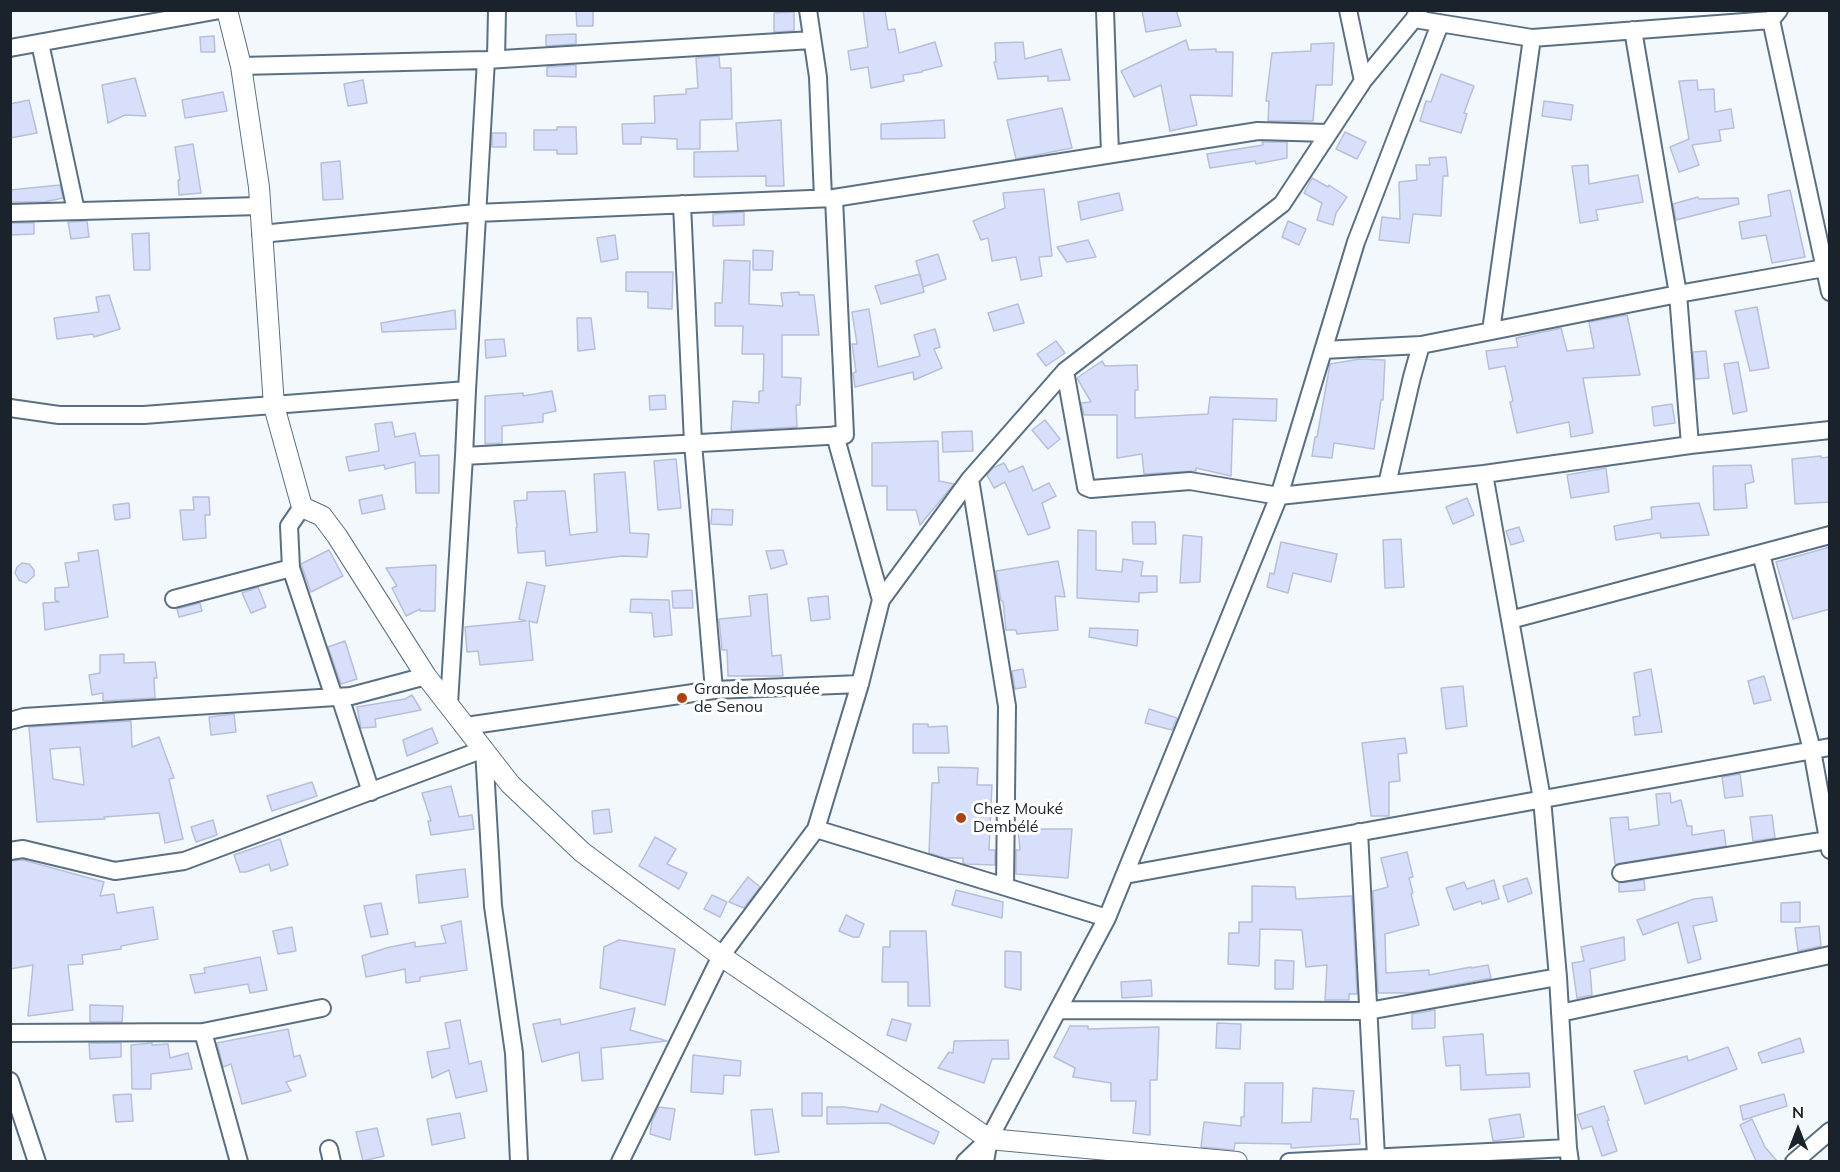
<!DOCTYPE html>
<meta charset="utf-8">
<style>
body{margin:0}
#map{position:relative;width:1840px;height:1172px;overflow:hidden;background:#f3f8fc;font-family:Mulish,sans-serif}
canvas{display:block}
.frame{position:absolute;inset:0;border:12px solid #1a232b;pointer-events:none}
.north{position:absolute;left:1768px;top:1100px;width:60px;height:60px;-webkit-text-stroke:4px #fff;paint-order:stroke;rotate:0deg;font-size:16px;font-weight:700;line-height:24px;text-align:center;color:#1a232b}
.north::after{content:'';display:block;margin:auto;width:21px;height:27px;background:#1a232b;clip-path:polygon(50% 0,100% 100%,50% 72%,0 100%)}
</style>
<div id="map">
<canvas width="1840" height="1172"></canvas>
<div class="frame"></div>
<div class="north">N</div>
</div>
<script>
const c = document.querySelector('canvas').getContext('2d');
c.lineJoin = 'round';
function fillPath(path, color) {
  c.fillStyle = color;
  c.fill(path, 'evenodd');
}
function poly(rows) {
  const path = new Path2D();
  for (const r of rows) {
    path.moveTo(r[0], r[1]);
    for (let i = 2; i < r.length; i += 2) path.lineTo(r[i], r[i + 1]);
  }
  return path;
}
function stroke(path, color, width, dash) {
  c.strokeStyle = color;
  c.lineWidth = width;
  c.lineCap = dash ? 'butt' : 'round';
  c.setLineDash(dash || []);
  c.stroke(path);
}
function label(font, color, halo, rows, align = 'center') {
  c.font = font + ' Mulish,sans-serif';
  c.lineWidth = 6;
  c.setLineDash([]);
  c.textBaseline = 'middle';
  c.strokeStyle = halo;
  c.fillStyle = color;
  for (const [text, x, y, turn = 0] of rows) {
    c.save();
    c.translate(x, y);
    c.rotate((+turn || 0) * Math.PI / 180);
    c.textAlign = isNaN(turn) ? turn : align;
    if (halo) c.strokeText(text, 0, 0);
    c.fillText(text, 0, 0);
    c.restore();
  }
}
const building = poly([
 [863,10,885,10,888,30,895,29,899,53,935,42,942,66,922,71,922,72,903,75,904,81,871,88,868,67,851,70,848,51,868,47,863,10],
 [1142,10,1176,10,1181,26,1146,32,1142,10],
 [576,11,593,11,593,26,577,26,576,11],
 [794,12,794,31,774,32,774,13,794,12],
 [576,34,576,44,546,46,546,35,576,34],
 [214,36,215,52,201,52,200,37,214,36],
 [1186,40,1189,50,1216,49,1216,52,1233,52,1232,96,1190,95,1197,125,1170,131,1161,85,1134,97,1121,71,1186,40],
 [1023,42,1025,59,1061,49,1070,80,1048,81,1048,76,998,79,994,62,996,62,995,43,1023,42],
 [1334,43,1332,85,1316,85,1313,121,1268,121,1269,101,1266,101,1272,53,1311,51,1311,44,1334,43],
 [719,56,720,68,731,68,732,119,700,120,700,149,677,149,677,139,641,137,641,144,623,144,622,124,655,123,654,96,686,94,686,89,698,88,696,58,719,56],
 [576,65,576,77,547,76,547,67,576,65],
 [1441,74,1474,86,1464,113,1467,114,1461,133,1420,121,1426,101,1431,102,1441,74],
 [135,78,146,116,125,115,108,123,102,85,135,78],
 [363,80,367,103,348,106,344,84,363,80],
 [1697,80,1698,90,1714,89,1715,112,1731,109,1734,128,1719,130,1721,141,1692,145,1699,165,1679,172,1670,147,1689,139,1679,81,1697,80],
 [223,92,227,111,185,118,182,100,223,92],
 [29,100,37,133,10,138,10,104,29,100],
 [1544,101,1573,105,1571,120,1542,116,1544,101],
 [1062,108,1072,148,1016,159,1007,120,1062,108],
 [781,120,784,186,766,186,766,176,694,177,694,152,738,151,736,123,781,120],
 [944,120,945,138,881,139,881,124,944,120],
 [557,127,576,127,577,154,557,154,557,150,534,150,534,130,557,130,557,127],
 [1345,132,1366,142,1357,159,1336,149,1345,132],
 [492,133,506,133,506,147,492,147,492,133],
 [1262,142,1287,142,1287,158,1256,164,1255,161,1210,168,1207,154,1263,145,1262,142],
 [193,144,201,193,179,195,178,180,180,180,175,147,193,144],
 [1446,157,1448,176,1443,176,1441,216,1413,214,1409,243,1379,240,1382,217,1400,219,1399,182,1417,180,1416,165,1430,165,1429,158,1446,157],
 [340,161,343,199,323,200,321,163,340,161],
 [1588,165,1589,184,1638,175,1643,202,1596,210,1598,220,1580,223,1572,166,1588,165],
 [1312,178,1328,187,1329,185,1347,197,1336,213,1333,225,1317,220,1322,203,1304,193,1312,178],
 [60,185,63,198,44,202,10,202,10,190,60,185],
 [1044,189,1052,256,1039,257,1042,276,1021,280,1016,257,992,261,988,238,981,240,973,221,1005,208,1003,193,1044,189],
 [1790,190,1805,257,1772,263,1766,235,1742,239,1739,222,1771,216,1768,195,1790,190],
 [1119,193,1123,210,1081,220,1078,202,1119,193],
 [1698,197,1699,199,1738,198,1739,204,1676,220,1673,204,1698,197],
 [744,212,744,225,713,226,713,214,744,212],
 [87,221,89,237,71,239,68,222,87,221],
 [1288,221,1306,229,1299,245,1282,237,1288,221],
 [10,223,34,223,34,234,10,235,10,223],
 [149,233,150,270,134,270,132,234,149,233],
 [615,235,618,259,601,262,597,238,615,235],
 [1088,240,1096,257,1067,262,1057,247,1088,240],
 [753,250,773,251,772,270,753,270,753,250],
 [938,254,946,279,923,287,916,261,938,254],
 [724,260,750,261,749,304,783,306,781,293,799,292,799,295,814,295,819,335,782,335,782,377,801,378,800,405,796,405,797,427,731,431,733,401,759,403,759,391,763,391,764,354,742,354,743,326,715,326,715,303,722,303,724,260],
 [626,272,673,272,672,309,648,308,648,292,626,291,626,272],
 [920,274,924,292,881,304,875,286,920,274],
 [109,295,120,329,94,337,93,334,57,339,54,318,99,312,96,297,109,295],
 [1018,304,1024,323,994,331,988,313,1018,304],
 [1757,307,1769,368,1750,371,1735,311,1757,307],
 [869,309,878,367,920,356,914,335,935,329,940,347,934,349,942,368,914,380,913,372,855,387,853,373,856,372,852,344,857,344,852,312,869,309],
 [455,310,456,329,382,332,381,323,455,310],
 [1627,315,1640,375,1583,378,1593,433,1571,437,1569,422,1517,433,1510,402,1513,401,1505,366,1489,369,1486,351,1518,347,1516,338,1561,328,1567,351,1594,348,1589,322,1627,315],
 [577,318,591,318,595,349,578,351,577,318],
 [504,339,506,356,486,358,485,340,504,339],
 [1056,341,1065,353,1046,366,1037,354,1056,341],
 [1706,351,1709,378,1695,379,1693,352,1706,351],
 [1360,359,1385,360,1383,400,1381,400,1374,449,1334,443,1332,458,1312,456,1315,437,1317,437,1330,364,1360,359],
 [1102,361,1105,366,1137,365,1138,390,1135,390,1135,418,1208,414,1210,397,1277,399,1276,421,1233,419,1231,476,1196,468,1196,471,1144,474,1142,454,1117,458,1117,415,1084,415,1081,403,1091,402,1077,378,1102,361],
 [1738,362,1747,411,1733,414,1724,364,1738,362],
 [552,391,556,411,543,414,543,422,502,426,502,443,485,444,485,396,523,393,523,396,552,391],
 [665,395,666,409,650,410,649,396,665,395],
 [1672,404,1675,423,1654,426,1652,407,1672,404],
 [1045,420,1060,439,1048,449,1032,430,1045,420],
 [392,422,395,437,415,433,420,456,439,455,439,493,416,493,415,462,385,469,384,465,349,471,346,457,379,451,375,424,392,422],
 [972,431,973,451,943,452,942,432,972,431],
 [938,441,939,481,954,484,920,525,916,510,887,510,887,486,872,486,872,443,938,441],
 [1821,456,1821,458,1830,457,1830,502,1795,504,1792,459,1821,456],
 [676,459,681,508,658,510,654,461,676,459],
 [1004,463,1009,472,1023,466,1033,491,1049,483,1056,496,1042,503,1050,528,1028,535,1005,482,994,488,987,475,993,468,1004,463],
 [1751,465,1754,482,1745,484,1747,508,1714,510,1713,466,1751,465],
 [1606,468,1609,492,1571,498,1567,475,1606,468],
 [625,472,630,533,649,534,647,557,622,556,546,566,545,551,518,553,516,528,517,527,514,501,527,500,527,492,565,491,570,535,597,532,594,474,625,472],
 [382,495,385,509,362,514,359,500,382,495],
 [193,497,209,497,210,515,205,515,206,538,183,540,180,510,194,510,193,497],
 [1467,498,1474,515,1453,524,1446,507,1467,498],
 [129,503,130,518,115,520,113,505,129,503],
 [1699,503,1709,535,1661,538,1660,533,1616,540,1614,526,1652,519,1651,507,1699,503],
 [712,509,733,510,732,525,711,524,712,509],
 [1132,522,1155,522,1156,544,1133,544,1132,522],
 [1519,527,1524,541,1511,545,1506,531,1519,527],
 [1078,530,1096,531,1096,570,1122,572,1123,559,1143,562,1141,576,1157,576,1157,592,1139,593,1139,602,1077,598,1078,530],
 [1183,535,1202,537,1200,582,1180,583,1183,535],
 [1401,539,1404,587,1385,588,1383,540,1401,539],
 [1281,542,1337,554,1331,582,1293,573,1288,593,1267,587,1270,573,1274,574,1281,542],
 [1830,547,1830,609,1793,619,1776,562,1830,547],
 [98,550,108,617,45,630,43,603,59,602,55,600,55,588,69,587,65,563,79,561,78,553,98,550],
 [329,550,343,576,311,592,301,564,329,550],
 [783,550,787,564,771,569,766,551,783,550],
 [1058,561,1065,597,1055,596,1058,630,1017,634,1016,630,1006,630,1003,601,1001,601,996,571,1058,561],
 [22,563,29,564,34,570,34,576,26,583,19,580,15,573,17,567,22,563],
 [436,565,435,611,420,611,420,609,406,616,392,588,397,586,386,568,436,565],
 [527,582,545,586,537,623,529,621,533,660,480,665,478,651,467,652,465,627,526,621,519,619,527,582],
 [258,587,266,607,251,613,242,593,258,587],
 [692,590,693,608,673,608,672,591,692,590],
 [767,594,772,656,781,655,783,676,728,676,727,650,722,650,719,619,751,616,749,596,767,594],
 [828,596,830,619,811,621,808,598,828,596],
 [631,599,669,600,672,635,654,637,652,613,630,612,631,599],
 [200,603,202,611,179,617,177,609,200,603],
 [1090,628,1138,630,1137,646,1089,637,1090,628],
 [345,641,357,679,341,684,328,647,345,641],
 [124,654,124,663,155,662,157,678,154,678,155,698,103,701,103,693,92,695,89,675,100,673,100,655,124,654],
 [1023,669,1026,687,1015,689,1012,671,1023,669],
 [1651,669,1662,732,1635,735,1633,717,1640,716,1634,673,1651,669],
 [1764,676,1771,700,1754,704,1748,681,1764,676],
 [1463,686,1467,726,1446,729,1441,688,1463,686],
 [412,695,421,710,375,719,376,727,361,728,357,707,405,699,412,695],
 [1149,709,1177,718,1172,730,1145,723,1149,709],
 [234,714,236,732,211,735,209,717,234,714],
 [131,721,132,747,159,737,174,778,169,779,183,839,165,843,159,813,104,817,105,819,37,822,29,727,131,721],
 [80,747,84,785,53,779,50,749,80,747],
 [913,724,928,724,928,727,947,726,949,753,913,753,913,724],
 [432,728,438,743,407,756,403,740,432,728],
 [1405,738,1407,753,1398,754,1400,781,1389,782,1389,816,1371,816,1362,743,1405,738],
 [938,767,978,768,977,785,992,785,989,850,995,850,995,865,966,864,963,863,963,858,945,858,929,853,932,783,939,783,938,767],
 [1740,774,1743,796,1725,798,1722,777,1740,774],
 [312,782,317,796,272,811,267,796,312,782],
 [451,786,459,817,472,815,474,829,431,835,428,821,431,821,422,793,451,786],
 [1670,793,1671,803,1681,800,1687,826,1692,826,1692,835,1724,830,1726,846,1615,864,1610,818,1628,817,1629,830,1659,825,1656,794,1670,793],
 [609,809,612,832,594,834,592,811,609,809],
 [1772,815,1775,838,1753,841,1750,817,1772,815],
 [213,820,217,835,196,842,191,827,213,820],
 [1040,827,1040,829,1072,829,1068,878,1016,874,1016,850,1020,850,1018,829,1040,827],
 [655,837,676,849,667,864,687,873,679,889,639,866,655,837],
 [280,839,288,865,271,871,269,864,246,872,240,872,234,855,280,839],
 [1407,852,1413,877,1409,878,1413,893,1411,894,1419,925,1385,934,1386,973,1429,970,1429,975,1471,967,1471,968,1488,965,1491,978,1412,993,1378,993,1373,891,1388,887,1381,858,1407,852],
 [23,860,104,882,100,896,114,894,117,913,153,907,158,939,121,946,121,949,82,955,83,964,68,965,73,1010,28,1016,33,965,10,969,10,861,23,860],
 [465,869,468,897,419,903,416,875,465,869],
 [748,877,760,887,744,908,729,902,748,877],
 [1527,878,1532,893,1508,902,1503,886,1527,878],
 [1494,880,1499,899,1482,904,1481,901,1454,910,1446,888,1464,882,1467,889,1494,880],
 [1644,880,1645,890,1619,892,1619,883,1644,880],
 [1252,886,1295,887,1296,899,1352,896,1357,994,1349,994,1349,1000,1325,1000,1327,965,1306,967,1302,930,1260,929,1259,966,1228,964,1229,933,1239,933,1239,922,1252,922,1252,886],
 [956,890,1003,902,1002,918,952,905,956,890],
 [712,895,727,902,720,917,704,909,712,895],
 [1712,897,1717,921,1693,926,1701,959,1688,963,1678,922,1643,935,1637,920,1694,899,1712,897],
 [1800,902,1800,922,1781,922,1781,903,1800,902],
 [381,903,388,934,371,937,364,906,381,903],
 [846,915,864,924,859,937,853,937,839,931,846,915],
 [461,921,467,970,420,977,420,981,406,983,405,969,366,977,362,956,386,948,415,942,415,947,446,943,441,926,461,921],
 [1819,926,1821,946,1798,951,1795,928,1819,926],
 [292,927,296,951,278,954,273,931,292,927],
 [890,931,926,931,930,1006,908,1006,908,982,882,982,883,947,890,947,890,931],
 [1624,937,1625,960,1590,969,1592,995,1577,998,1572,963,1584,961,1581,947,1624,937],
 [619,940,675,949,665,1005,600,988,604,947,619,940],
 [1005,951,1021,952,1021,990,1005,987,1005,951],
 [260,957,267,990,250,993,248,984,195,993,190,975,205,973,204,968,260,957],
 [1275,960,1294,961,1293,989,1275,989,1275,960],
 [1151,980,1152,996,1122,998,1121,982,1151,980],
 [90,1005,123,1006,122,1022,90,1022,90,1005],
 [635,1008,630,1030,667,1041,601,1048,603,1079,582,1081,579,1052,542,1062,533,1024,560,1019,561,1025,635,1008],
 [1435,1010,1435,1028,1412,1029,1412,1014,1435,1010],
 [892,1019,911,1024,906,1041,887,1035,892,1019],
 [460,1020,469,1064,481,1061,487,1091,456,1098,449,1070,432,1078,427,1052,450,1048,445,1023,460,1020],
 [1217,1023,1241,1024,1240,1049,1216,1048,1217,1023],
 [1070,1026,1088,1026,1088,1029,1159,1027,1157,1080,1150,1080,1150,1135,1133,1133,1136,1101,1111,1101,1111,1083,1073,1077,1075,1068,1054,1057,1070,1026],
 [288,1029,294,1057,300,1055,306,1076,286,1082,291,1091,242,1104,231,1064,223,1067,217,1043,288,1029],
 [1483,1034,1486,1075,1529,1073,1530,1087,1461,1090,1460,1065,1446,1066,1443,1037,1483,1034],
 [1800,1038,1804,1052,1762,1063,1758,1053,1800,1038],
 [1008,1040,1009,1059,992,1059,984,1083,938,1068,949,1052,953,1053,954,1041,1008,1040],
 [89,1043,121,1043,121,1057,90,1059,89,1043],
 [152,1043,152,1045,168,1044,170,1058,188,1053,192,1069,151,1074,151,1089,132,1089,131,1045,152,1043],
 [1728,1047,1737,1069,1645,1104,1634,1071,1687,1056,1688,1061,1728,1047],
 [693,1055,741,1061,740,1076,724,1075,723,1094,691,1092,693,1055],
 [1245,1083,1283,1083,1282,1123,1311,1122,1313,1088,1354,1091,1350,1119,1358,1119,1360,1144,1291,1148,1291,1144,1235,1143,1234,1150,1201,1147,1204,1122,1241,1126,1241,1117,1244,1117,1245,1083],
 [802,1093,822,1093,822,1116,802,1116,802,1093],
 [131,1094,133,1121,116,1122,113,1095,131,1094],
 [1784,1094,1787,1106,1743,1120,1740,1106,1784,1094],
 [881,1104,939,1132,934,1144,888,1123,827,1124,827,1107,844,1107,878,1112,881,1104],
 [1604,1106,1609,1120,1607,1121,1617,1151,1602,1156,1592,1126,1582,1129,1577,1115,1604,1106],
 [659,1107,675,1109,670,1140,650,1134,652,1121,659,1107],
 [772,1109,779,1152,755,1155,751,1110,772,1109],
 [460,1113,465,1138,432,1145,427,1119,460,1113],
 [1520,1114,1524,1137,1493,1141,1489,1119,1520,1114],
 [1752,1119,1765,1147,1777,1161,1756,1161,1740,1125,1752,1119],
 [377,1128,384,1156,363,1161,356,1132,377,1128]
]);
fillPath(building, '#d8dffb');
stroke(building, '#b8bfda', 1.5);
const minor = poly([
 [808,10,818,77,823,198],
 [1105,10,1110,154],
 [1348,10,1363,81],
 [1414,19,1532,38,1771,20,1779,10],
 [1771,20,1830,292],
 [1633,30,1678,294,1690,445],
 [40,43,76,211],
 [10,48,220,10],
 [496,59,497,10],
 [241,66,486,60,812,40],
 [834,198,1258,131,1328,133],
 [682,204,693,443,714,690],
 [10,213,259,206],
 [261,234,476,213,834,198,845,435,464,456,467,390],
 [1491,331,1532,38],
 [1323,350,1421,345,1678,294,1830,267],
 [1065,371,1086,487,1091,489,1190,481,1279,496,1484,474,1690,445,1830,430],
 [10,408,59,415,144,415,467,390,486,60],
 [835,435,881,600],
 [1484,474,1542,799,1558,977,1568,1148,1570,1162],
 [970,479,1007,706,1005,887],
 [1387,484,1412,377,1421,345],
 [302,507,289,526,291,568,334,697],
 [1761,554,1812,750,1830,850],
 [174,599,291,568],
 [1510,620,1830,535],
 [340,697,371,792],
 [449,704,464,456],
 [10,721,24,717,351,696,426,676],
 [466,726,714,690,860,684],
 [816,829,1107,918,989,1139,985,1162],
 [1359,832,1376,1157],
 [10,851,23,849,115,871,184,861,484,749,493,906,514,1053,519,1162],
 [1621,873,1828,840],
 [1125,875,1830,747],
 [1107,918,1279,496,1356,242,1440,24],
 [1059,1010,1368,1011,1558,977],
 [1560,1013,1830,955],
 [203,1032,239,1162],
 [10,1033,203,1032,322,1008],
 [10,1081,37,1162],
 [329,1149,332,1162],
 [620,1162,721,956,816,829,860,684,881,600,970,479,1065,371,1282,204,1363,81,1414,19,1419,10],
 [965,1162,989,1139],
 [1289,1162,1568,1148],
 [1794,1162,1830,1131]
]);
const tertiary = poly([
 [227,10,241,66,259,187,274,406,302,507,322,516,337,536,426,676,510,784,582,852,721,956,989,1139,1237,1162]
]);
stroke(minor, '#5a7082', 20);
stroke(tertiary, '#5a7082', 22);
stroke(minor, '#fff', 16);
stroke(tertiary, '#fff', 20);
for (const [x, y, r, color] of [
 [682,698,6,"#a84411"],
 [961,818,6,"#a84411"]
]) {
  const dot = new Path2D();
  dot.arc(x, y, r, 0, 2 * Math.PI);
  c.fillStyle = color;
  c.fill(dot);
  stroke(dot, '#fff', 2);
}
label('16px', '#1a232b', '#fff', [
 ["Grande Mosquée",694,689],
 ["de Senou",694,707],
 ["Chez Mouké",973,809],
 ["Dembélé",973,827]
], 'left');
</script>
